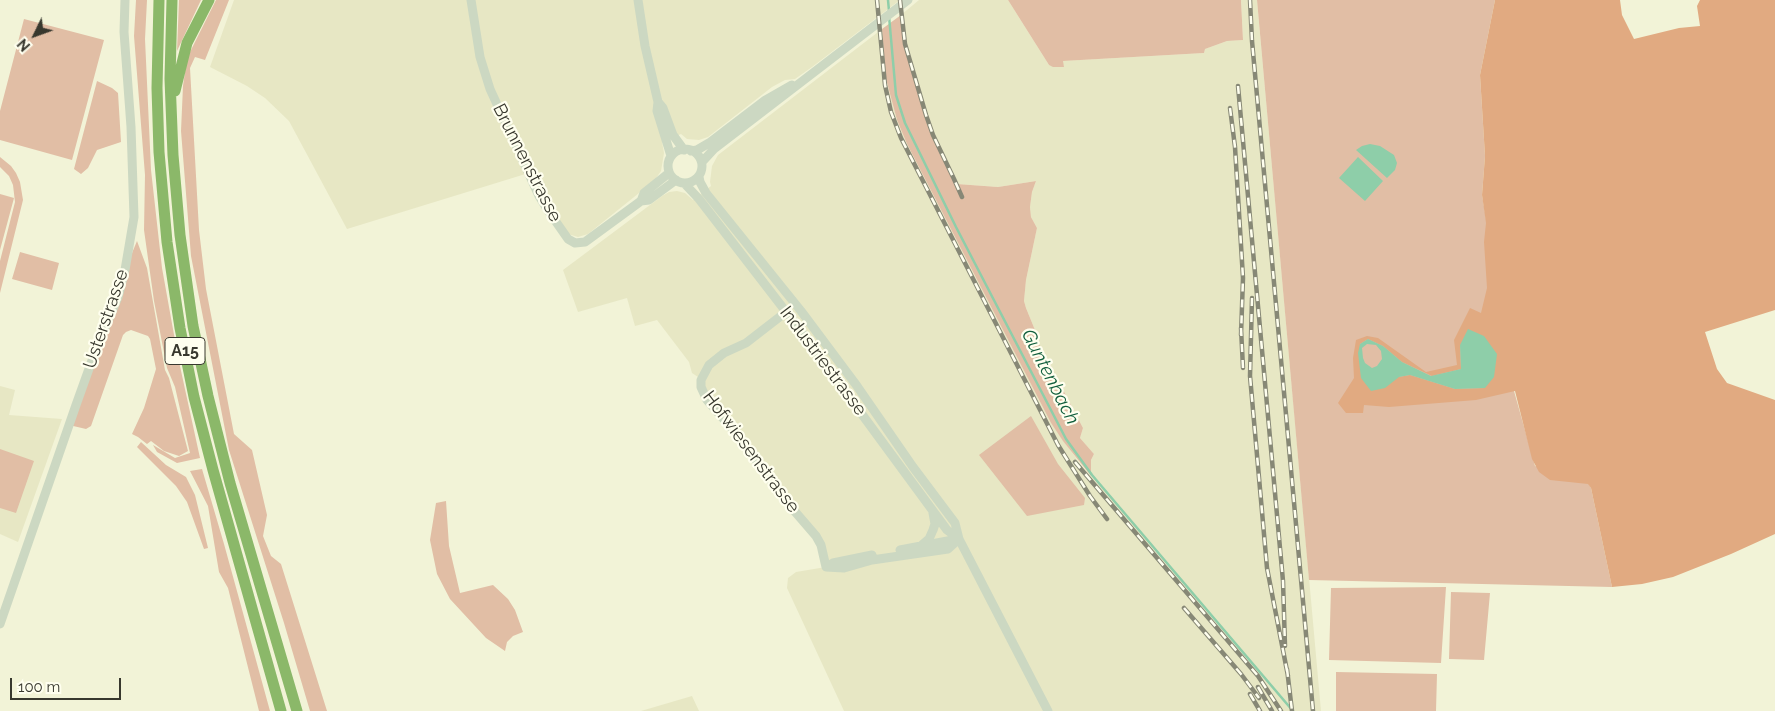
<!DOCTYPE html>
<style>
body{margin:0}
#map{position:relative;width:1775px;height:711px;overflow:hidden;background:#f2f3d7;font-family:Raleway,sans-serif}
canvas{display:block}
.north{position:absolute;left:10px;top:10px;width:50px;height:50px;-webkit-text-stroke:4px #ffffef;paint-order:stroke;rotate:228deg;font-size:14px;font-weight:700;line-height:20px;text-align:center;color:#38382e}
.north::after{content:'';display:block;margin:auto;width:18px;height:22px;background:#38382e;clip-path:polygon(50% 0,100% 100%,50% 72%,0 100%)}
.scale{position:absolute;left:10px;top:678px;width:111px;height:22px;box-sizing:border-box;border:2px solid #38382e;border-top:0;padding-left:6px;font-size:15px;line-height:18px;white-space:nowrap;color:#38382e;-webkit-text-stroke:4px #ffffef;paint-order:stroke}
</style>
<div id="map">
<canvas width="1775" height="711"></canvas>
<div class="north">N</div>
<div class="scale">100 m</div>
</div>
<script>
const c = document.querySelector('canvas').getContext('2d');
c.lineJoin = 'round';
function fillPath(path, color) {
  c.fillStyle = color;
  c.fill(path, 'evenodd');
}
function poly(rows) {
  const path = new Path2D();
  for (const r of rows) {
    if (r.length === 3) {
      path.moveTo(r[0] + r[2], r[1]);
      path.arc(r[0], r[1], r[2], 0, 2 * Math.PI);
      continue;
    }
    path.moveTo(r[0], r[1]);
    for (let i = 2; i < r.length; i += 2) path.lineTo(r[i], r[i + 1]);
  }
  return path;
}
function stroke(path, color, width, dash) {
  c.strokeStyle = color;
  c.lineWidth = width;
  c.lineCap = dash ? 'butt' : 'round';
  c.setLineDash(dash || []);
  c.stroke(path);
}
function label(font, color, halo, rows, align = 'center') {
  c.font = font + ' Raleway,sans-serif';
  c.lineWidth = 4.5;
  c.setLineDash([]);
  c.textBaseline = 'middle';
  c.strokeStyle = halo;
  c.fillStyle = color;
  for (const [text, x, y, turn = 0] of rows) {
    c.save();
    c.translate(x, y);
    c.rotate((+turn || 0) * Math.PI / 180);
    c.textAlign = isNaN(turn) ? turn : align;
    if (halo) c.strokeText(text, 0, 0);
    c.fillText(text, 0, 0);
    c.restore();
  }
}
fillPath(poly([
 [234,0,900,0,812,67,795,79,785,80,772,87,708,137,699,140,687,139,681,134,662,142,664,153,661,171,654,181,588,234,578,237,568,234,549,206,532,172,347,229,289,121,265,98,247,86,210,67],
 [919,0,1008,0,1049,65,1057,67,1064,67,1062,61,1204,53,1205,49,1227,41,1243,40,1241,0,1257,0,1321,711,844,711,787,588,788,578,796,572,826,567,821,545,712,406,698,377,692,373,689,362,657,320,635,326,627,298,578,312,563,270,662,196,669,192,677,191,685,193,693,200,711,186,710,182,712,166,718,155,882,29,886,79,897,120,907,144,1051,423,1081,465,1091,476,1091,460,1094,454,1080,438,1083,428,1033,332,1035,330,1026,308,1024,301,1026,280,1037,228,1031,217,1030,207,1032,192,1036,181,998,187,957,184,930,127,905,44,901,15],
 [0,386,15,390,9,415,62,419,18,542,0,534],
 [692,696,699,711,641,711]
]), '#e7e7c4');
fillPath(poly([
 [136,0,147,0,145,39,151,170,162,268,178,357,200,458,177,463,157,452,153,445,175,458,190,453,175,387,167,368,154,301,144,230,145,175,134,36],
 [179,0,201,0,177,51],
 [216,0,229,0,205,60,195,57,190,68,199,230,206,289,234,434,252,450,267,515,263,536,271,556,281,564,327,711,310,711,284,623,229,450,191,256,181,131,183,86,187,58],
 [1008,0,1241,0,1243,40,1227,41,1205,49,1204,53,1063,61,1064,67,1053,67,1049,65],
 [1257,0,1495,0,1480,75,1485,156,1482,195,1515,391,1514,391,1535,466,1589,484,1591,488,1612,587,1309,580],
 [901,15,905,44,930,127,957,184,998,187,1036,181,1032,192,1030,207,1031,217,1037,228,1026,280,1024,301,1026,308,1035,330,1033,332,1083,428,1080,438,1094,454,1091,460,1091,476,1063,441,1051,423,907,144,897,120,886,79,882,29],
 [24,19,104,40,72,160,0,140,0,111],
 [97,81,112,88,118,93,121,142,97,150,88,168,81,174,74,169],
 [0,157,11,166,16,173,20,182,23,200,0,293,0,261,15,202,13,185,9,176,0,167],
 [0,194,14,198,0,250],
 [137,241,147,268,165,370,169,378,188,451,179,456,164,451,151,441,147,444,138,437,132,434,144,408,156,369,150,339,148,336,131,330,126,332,123,335,91,426,86,429,69,425,125,270],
 [20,252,59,263,52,290,12,279],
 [1031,416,1058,464,1085,498,1084,505,1027,516,979,455],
 [141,442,166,465,186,477,195,495,208,548,204,549,187,502,176,486,137,447],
 [0,449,34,461,16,513,0,508],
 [202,469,224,544,270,711,259,711,228,588,219,572,208,506,190,471],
 [446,501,449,546,460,593,493,585,508,599,515,610,523,632,513,636,507,642,505,651,486,638,450,599,437,574,430,540,436,503],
 [1446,587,1441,663,1329,660,1331,588],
 [1451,592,1490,593,1484,660,1449,659],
 [1336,672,1437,674,1436,711,1336,711]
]), '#e1bea5');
fillPath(poly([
 [1495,0,1620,0,1622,15,1634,39,1679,28,1700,26,1697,6,1700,0,1775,0,1775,310,1705,332,1717,369,1727,383,1775,400,1775,534,1731,554,1673,577,1642,584,1612,587,1591,488,1588,484,1550,480,1539,472,1532,459,1515,391,1476,400,1389,407,1364,405,1363,413,1346,413,1338,403,1354,378,1353,358,1356,340,1367,336,1378,338,1426,372,1457,365,1454,340,1470,308,1481,313,1487,288,1484,242,1486,223,1482,195,1485,156,1480,75],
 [1368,339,1383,346,1402,362,1432,376,1461,369,1460,345,1485,388,1455,389,1410,375,1399,377,1361,377,1360,344]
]), '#e1aa81');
fillPath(poly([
 [1370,144,1380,146,1394,155,1397,163,1395,170,1387,178,1356,150,1362,146],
 [1358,157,1383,181,1365,201,1339,178],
 [1468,329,1484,336,1497,354,1494,377,1485,388,1455,389,1410,375,1399,377,1385,388,1371,391,1361,378,1358,353,1360,344,1368,339,1383,346,1402,362,1431,376,1461,369,1460,345],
 [1367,344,1376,345,1381,351,1382,359,1377,366,1372,368,1365,363,1363,358,1362,348]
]), '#8ecea9');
stroke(poly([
 [888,0,889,11],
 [889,16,896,95,905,123,956,227,1066,439,1092,475,1293,711]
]), '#8ecea9', 2.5);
stroke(poly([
 [471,0,480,57,490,89,539,196,547,209,568,239,575,243,585,242,641,201,649,200,676,180],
 [638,0,645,46,658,102,657,111,671,156],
 [658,102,663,108,673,135,684,150],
 [685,166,17],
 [691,151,697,150,709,143,764,101,792,85],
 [702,162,714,149,908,0],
 [699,177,700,182,706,193,801,311,857,386,913,467,955,523,959,539,1048,711],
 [684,183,699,199,797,326,947,530,959,539],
 [641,201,644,193,669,173],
 [786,312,746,343,724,353,709,365,701,380,701,387,707,400,735,432,791,507,816,536,821,545,826,567],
 [922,545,929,539,933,530,935,524,933,513],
 [900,550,958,539],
 [826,567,844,568,872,560,948,549,959,539],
 [827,567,833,563,872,555],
 [0,624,76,405,95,352,118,297,125,270,134,217,131,127,124,32,125,0]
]), '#ccd8c2', 9);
stroke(poly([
 [159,0,157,88,159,152,167,242,180,328,194,397,213,470,281,711],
 [172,0,170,79,173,155,180,235,193,326,208,396,230,483,297,711],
 [175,91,187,43,209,0]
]), '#8bb869', 11);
const rail = poly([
 [877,0,885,85,891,112,901,138,1058,445,1090,496,1107,519],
 [900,0,905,44,926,115,933,135,954,179,962,197],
 [1250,0,1252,41,1313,711],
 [1238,86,1283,581,1285,646],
 [1230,108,1235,147,1243,278,1241,335],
 [1252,298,1250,376,1267,568,1288,676],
 [1241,328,1243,368],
 [1075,462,1258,676,1281,711],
 [1184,608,1241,674,1259,698],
 [1287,669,1292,711],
 [1258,687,1272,711],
 [1250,694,1260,711]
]);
stroke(rail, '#878876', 4.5);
stroke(rail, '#ffffef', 2.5, [8]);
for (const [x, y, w] of [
 [185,351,40]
]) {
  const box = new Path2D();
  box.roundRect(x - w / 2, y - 13.5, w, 27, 4);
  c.fillStyle = '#ffffef';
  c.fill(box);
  stroke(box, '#38382e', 1);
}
label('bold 16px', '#38382e', null, [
 ["A15",185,351]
]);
label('18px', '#38382e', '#ffffef', [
 ["Brunnenstrasse",527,163,63],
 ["Usterstrasse",106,319,-71],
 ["Industriestrasse",823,361,53],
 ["Hofwiesenstrasse",751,452,53]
]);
label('italic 19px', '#125f3d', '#ffffef', [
 ["Guntenbach",1050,377,63]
]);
</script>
